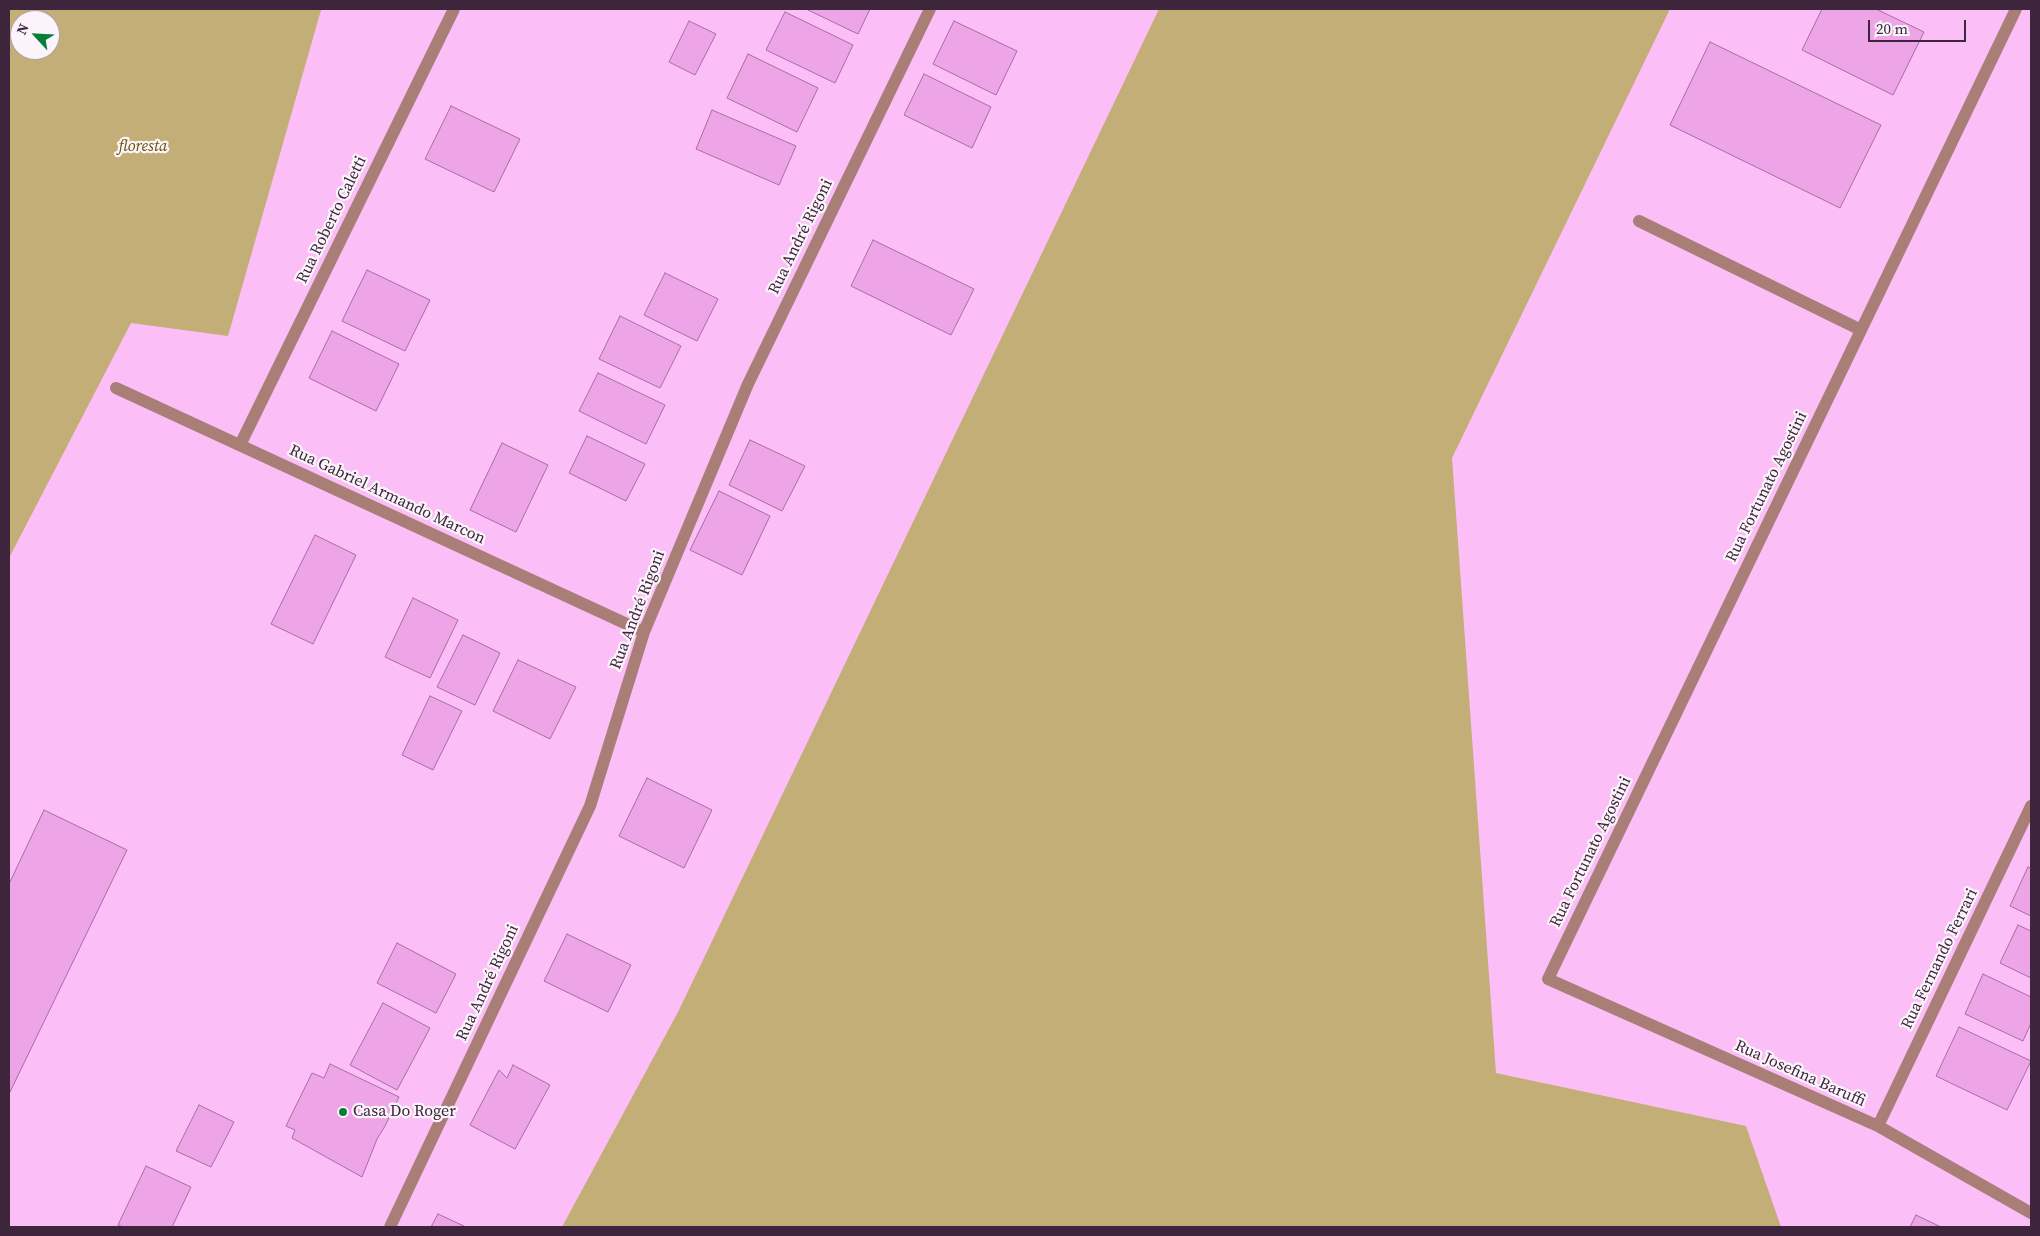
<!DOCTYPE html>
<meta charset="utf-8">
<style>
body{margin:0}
#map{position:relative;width:2040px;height:1236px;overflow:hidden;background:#fcbef7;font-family:"Source Serif 4",serif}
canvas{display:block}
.frame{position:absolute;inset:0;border:10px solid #3d253b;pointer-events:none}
.north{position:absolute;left:10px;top:10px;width:50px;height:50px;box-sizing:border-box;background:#fbf5fb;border:1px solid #afa2ae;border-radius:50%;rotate:295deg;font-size:14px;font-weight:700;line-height:20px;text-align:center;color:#3d253b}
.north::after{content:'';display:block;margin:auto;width:18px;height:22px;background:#087f37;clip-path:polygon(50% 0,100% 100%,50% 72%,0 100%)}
.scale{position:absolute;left:1868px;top:20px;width:98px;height:22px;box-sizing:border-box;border:2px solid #3d253b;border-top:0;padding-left:6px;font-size:15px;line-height:18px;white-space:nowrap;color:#3d253b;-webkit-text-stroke:4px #fbf5fb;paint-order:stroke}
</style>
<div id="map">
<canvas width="2040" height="1236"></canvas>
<div class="frame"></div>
<div class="north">N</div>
<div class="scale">20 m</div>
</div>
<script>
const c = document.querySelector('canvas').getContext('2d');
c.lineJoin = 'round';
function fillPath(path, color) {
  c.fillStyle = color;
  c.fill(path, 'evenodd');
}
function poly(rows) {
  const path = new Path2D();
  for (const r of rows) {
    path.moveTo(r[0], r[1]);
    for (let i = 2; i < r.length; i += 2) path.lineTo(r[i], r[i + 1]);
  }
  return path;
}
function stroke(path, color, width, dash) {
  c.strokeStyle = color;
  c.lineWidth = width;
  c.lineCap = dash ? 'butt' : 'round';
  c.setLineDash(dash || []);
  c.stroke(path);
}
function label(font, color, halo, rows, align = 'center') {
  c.font = font + ' "Source Serif 4",serif';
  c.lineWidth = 4.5;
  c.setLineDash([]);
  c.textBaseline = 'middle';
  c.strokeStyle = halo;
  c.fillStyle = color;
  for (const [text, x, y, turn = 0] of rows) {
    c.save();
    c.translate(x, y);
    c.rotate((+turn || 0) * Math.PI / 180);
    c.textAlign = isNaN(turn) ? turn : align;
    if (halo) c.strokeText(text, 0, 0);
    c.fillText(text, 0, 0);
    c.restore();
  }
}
fillPath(poly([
 [9,9,320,9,321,10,228,336,131,323,9,558],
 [20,20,50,20,50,50,20,50],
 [1159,9,1670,9,1452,458,1496,1073,1746,1126,1781,1227,562,1227,678,1012]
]), '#c4ae77');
const building = poly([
 [806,9,870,9,858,34,806,9],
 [1822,9,1876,9,1924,32,1893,95,1802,50,1822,9],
 [785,12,853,45,835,83,766,50,785,12],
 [689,21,716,34,695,75,669,62,689,21],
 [954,21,1017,51,996,95,933,64,954,21],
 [1710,42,1881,125,1840,208,1670,125,1710,42],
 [748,54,818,88,797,132,727,98,748,54],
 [924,74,991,107,972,148,904,115,924,74],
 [451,106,520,139,494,192,425,159,451,106],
 [712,110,796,146,779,185,696,149,712,110],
 [873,240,974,289,951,335,851,286,873,240],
 [367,270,430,300,405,351,342,321,367,270],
 [665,273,718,299,697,341,644,315,665,273],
 [620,316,681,346,660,388,599,359,620,316],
 [332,331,399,364,376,411,309,378,332,331],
 [598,373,665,405,646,444,579,411,598,373],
 [587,436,645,464,626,501,569,473,587,436],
 [750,440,805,466,782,511,729,485,750,440],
 [502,443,548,465,516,532,470,510,502,443],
 [719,491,770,516,742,575,690,550,719,491],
 [315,535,356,555,313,644,271,624,315,535],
 [413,598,458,620,430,678,385,657,413,598],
 [463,635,500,653,475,705,437,687,463,635],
 [518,660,576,687,550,739,493,711,518,660],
 [430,696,462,711,433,770,402,755,430,696],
 [647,778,712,810,684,868,619,836,647,778],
 [44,810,127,850,9,1094,9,884,44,810],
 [2028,867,2031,869,2031,916,2010,906,2028,867],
 [2018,925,2031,931,2031,978,2000,963,2018,925],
 [567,934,631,965,608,1012,544,981,567,934],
 [397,943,456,974,436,1013,377,983,397,943],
 [1983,974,2031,997,2031,1023,2023,1041,1965,1014,1983,974],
 [383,1003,430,1028,397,1090,350,1065,383,1003],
 [1959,1027,2031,1061,2007,1110,1936,1076,1959,1027],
 [330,1064,399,1097,385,1126,377,1139,362,1177,292,1138,295,1130,286,1126,312,1073,324,1078,330,1064],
 [513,1065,550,1085,515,1149,470,1125,499,1070,507,1078,513,1065],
 [199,1105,234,1122,211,1167,176,1151,199,1105],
 [146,1166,191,1187,172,1227,123,1227,118,1225,146,1166],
 [438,1214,466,1227,431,1227,438,1214],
 [1916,1215,1941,1227,1910,1227,1916,1215]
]);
fillPath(building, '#eea5e8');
stroke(building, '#a66da2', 1);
stroke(poly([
 [2016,9,1548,979,1878,1126,2031,1213],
 [1639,221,1861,330],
 [116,388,644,632],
 [240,445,454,9],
 [1878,1126,2031,806],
 [390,1227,590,806,644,632,748,384,930,9]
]), '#a97e77', 12);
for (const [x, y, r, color] of [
 [343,1112,5,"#087f37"]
]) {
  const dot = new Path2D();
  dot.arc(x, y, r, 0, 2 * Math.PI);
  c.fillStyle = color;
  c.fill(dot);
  stroke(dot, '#fbf5fb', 2);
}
label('italic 16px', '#664f00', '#fbf5fb', [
 ["floresta",143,147]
]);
label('16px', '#3d253b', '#fbf5fb', [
 ["Rua Roberto Caletti",332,220,-64],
 ["Rua André Rigoni",801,237,-64],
 ["Rua Fortunato Agostini",1767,487,-64],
 ["Rua Gabriel Armando Marcon",387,495,25],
 ["Rua André Rigoni",638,610,-69],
 ["Rua Fortunato Agostini",1591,852,-64],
 ["Rua Fernando Ferrari",1940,959,-64],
 ["Rua André Rigoni",488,983,-65],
 ["Rua Josefina Baruffi",1800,1074,24]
]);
label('16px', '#3d253b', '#fbf5fb', [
 ["Casa Do Roger",353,1112]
], 'left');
</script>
